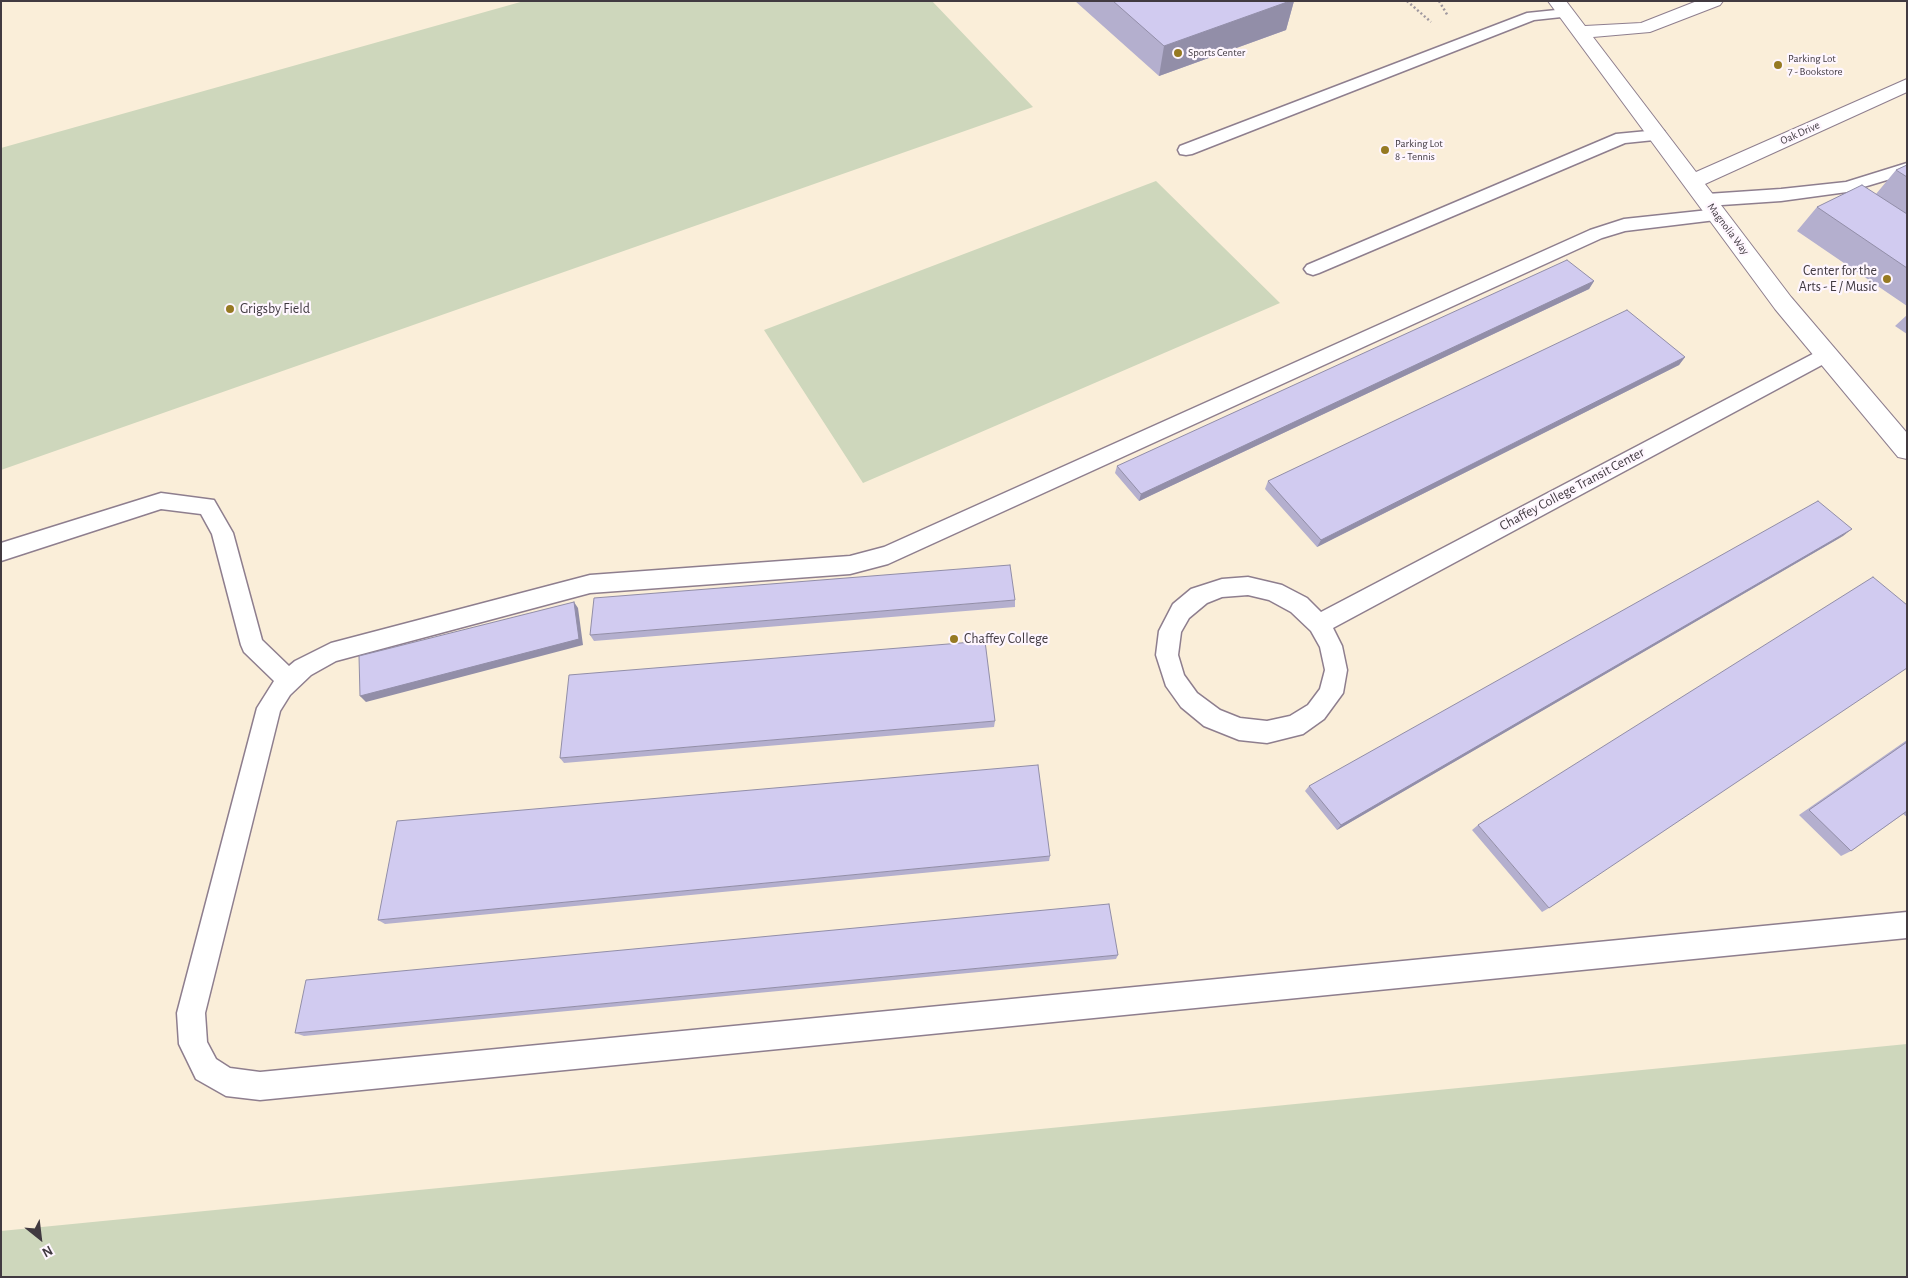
<!DOCTYPE html>
<style>
body{margin:0}
#map{position:relative;width:1908px;height:1278px;overflow:hidden;background:#fef6fe;font-family:"Alegreya Sans",sans-serif}
canvas{display:block}
.frame{position:absolute;inset:0;border:2px solid #413a41;pointer-events:none}
.north{position:absolute;left:15px;top:1213px;width:50px;height:50px;-webkit-text-stroke:4px #fef6fe;paint-order:stroke;rotate:151deg;font-size:14px;font-weight:700;line-height:20px;text-align:center;color:#413a41}
.north::after{content:'';display:block;margin:auto;width:18px;height:22px;background:#413a41;clip-path:polygon(50% 0,100% 100%,50% 72%,0 100%)}
</style>
<div id="map">
<canvas width="1908" height="1278"></canvas>
<div class="frame"></div>
<div class="north">N</div>
</div>
<script>
const c = document.querySelector('canvas').getContext('2d');
c.lineJoin = 'round';
function fillPath(path, color) {
  c.fillStyle = color;
  c.fill(path, 'evenodd');
}
function poly(rows) {
  const path = new Path2D();
  for (const r of rows) {
    path.moveTo(r[0], r[1]);
    for (let i = 2; i < r.length; i += 2) path.lineTo(r[i], r[i + 1]);
  }
  return path;
}
function stroke(path, color, width, dash) {
  c.strokeStyle = color;
  c.lineWidth = width;
  c.lineCap = dash ? 'butt' : 'round';
  c.setLineDash(dash || []);
  c.stroke(path);
}
function label(font, color, halo, rows, align = 'center') {
  c.font = font + ' "Alegreya Sans",sans-serif';
  c.lineWidth = 4.5;
  c.setLineDash([]);
  c.textBaseline = 'middle';
  c.strokeStyle = halo;
  c.fillStyle = color;
  for (const [text, x, y, turn = 0] of rows) {
    c.save();
    c.translate(x, y);
    c.rotate((+turn || 0) * Math.PI / 180);
    c.textAlign = isNaN(turn) ? turn : align;
    if (halo) c.strokeText(text, 0, 0);
    c.fillText(text, 0, 0);
    c.restore();
  }
}
fillPath(poly([
 [1,1,1907,1,1907,1277,1,1277]
]), '#faeed9');
fillPath(poly([
 [524,1,932,1,1033,107,1,470,1,148],
 [1156,181,1280,303,863,483,764,330],
 [1907,1044,1907,1277,1,1277,1,1231]
]), '#ced7bc');
const service = poly([
 [1566,9,1571,10,1573,13,1571,16,1534,20,1192,154,1186,155,1180,154,1178,150,1180,146,1527,13,1566,9],
 [1658,130,1664,131,1666,135,1664,139,1625,143,1319,273,1313,275,1307,273,1304,269,1307,265,1616,134,1658,130],
 [1907,163,1907,174,1847,192,1781,201,1707,206,1701,204,1698,200,1701,196,1707,194,1781,189,1846,182,1907,163],
 [1718,209,1724,211,1727,215,1724,219,1625,231,1602,238,888,564,850,574,590,593,336,661,311,675,290,695,280,711,205,1013,207,1042,216,1059,230,1068,260,1072,1907,912,1907,938,260,1100,226,1096,196,1079,179,1044,177,1013,257,708,274,681,244,652,241,645,212,534,201,514,161,509,1,561,1,543,161,493,214,500,233,533,262,640,289,666,295,661,331,643,590,575,850,556,884,547,1590,230,1624,219,1718,209],
 [1826,347,1833,349,1835,354,1833,359,1333,628,1342,646,1347,670,1343,693,1324,719,1303,734,1267,743,1239,740,1204,726,1181,707,1166,686,1156,655,1159,631,1173,604,1191,589,1222,579,1248,577,1282,585,1307,598,1321,612,1826,347],
 [1248,595,1269,600,1291,612,1311,631,1320,647,1325,670,1320,689,1308,705,1290,716,1267,721,1240,718,1220,710,1197,693,1184,675,1178,655,1181,632,1189,618,1207,603,1222,597,1248,595]
]);
const minor = poly([
 [1548,1,1566,1,1585,26,1641,23,1697,1,1723,1,1720,5,1650,32,1593,37,1696,172,1907,79,1907,92,1705,184,1791,297,1907,433,1907,459,1898,457,1775,309,1548,1]
]);
stroke(service, '#8e7e8e', 3);
stroke(minor, '#8e7e8e', 2);
stroke(poly([
 [1407,1,1431,22],
 [1439,1,1448,16]
]), '#9f989f', 2.5, [2, 2.5]);
fillPath(service, '#fff');
fillPath(minor, '#fff');
fillPath(poly([
 [1075,1,1294,1,1286,30,1159,76],
 [1907,165,1907,306,1797,231,1817,207,1876,194,1896,170],
 [1594,281,1589,289,1139,501,1115,473,1117,466],
 [1907,315,1907,334,1895,326],
 [1685,357,1679,365,1317,547,1265,489,1268,481],
 [1843,536,1337,830,1305,791,1309,786],
 [1015,600,1015,607,594,641,590,635],
 [995,721,994,727,564,763,560,758],
 [1907,740,1907,817,1903,814,1851,851,1841,856,1799,815],
 [1478,825,1549,908,1542,912,1472,830],
 [1050,856,1049,861,385,924,378,920],
 [1118,955,1116,959,304,1036,295,1033]
]), '#b4afce');
fillPath(poly([
 [1290,1,1294,1,1286,30,1159,76,1164,46],
 [1594,281,1589,289,1139,501,1141,494],
 [1685,357,1679,365,1317,547,1321,540],
 [1852,529,1843,536,1337,830,1341,825],
 [574,602,578,608,583,645,366,702,360,696]
]), '#928ea8');
const building = poly([
 [1113,1,1290,1,1164,46,1113,1],
 [1907,165,1907,177,1896,170,1907,165],
 [1862,185,1907,214,1907,268,1817,207,1862,185],
 [1567,260,1594,281,1141,494,1117,466,1567,260],
 [1627,310,1685,357,1321,540,1268,481,1627,310],
 [1818,501,1852,529,1341,825,1309,786,1818,501],
 [1010,565,1015,600,590,635,594,598,1010,565],
 [1873,577,1907,605,1907,668,1549,908,1478,825,1873,577],
 [574,602,579,639,360,696,359,656,574,602],
 [985,641,995,721,560,758,569,675,985,641],
 [1907,742,1907,811,1851,851,1809,810,1907,742],
 [1038,765,1050,856,378,920,397,821,1038,765],
 [1109,904,1118,955,295,1033,306,980,1109,904]
]);
fillPath(building, '#d1cbf0');
stroke(building, '#928ea8', 1);
for (const [x, y, r, color] of [
 [1178,53,5,"#967a22"],
 [1778,65,5,"#967a22"],
 [1385,150,5,"#967a22"],
 [1887,279,5,"#967a22"],
 [230,309,5,"#967a22"],
 [954,639,5,"#967a22"]
]) {
  const dot = new Path2D();
  dot.arc(x, y, r, 0, 2 * Math.PI);
  c.fillStyle = color;
  c.fill(dot);
  stroke(dot, '#fef6fe', 2);
}
label('11px', '#413a41', '#fef6fe', [
 ["Sports Center",1188,53],
 ["Parking Lot",1788,59],
 ["7 - Bookstore",1788,72],
 ["Parking Lot",1395,144],
 ["8 - Tennis",1395,157]
], 'left');
label('11px', '#413a41', '#fef6fe', [
 ["Oak Drive",1800,133,-24],
 ["Magnolia Way",1728,229,53]
]);
label('14px', '#413a41', '#fef6fe', [
 ["Center for the",1877,271,"right"],
 ["Arts - E / Music",1877,287,"right"],
 ["Grigsby Field",240,309],
 ["Chaffey College",964,639]
], 'left');
label('14px', '#413a41', '#fef6fe', [
 ["Chaffey College Transit Center",1572,489,-28]
]);
</script>
